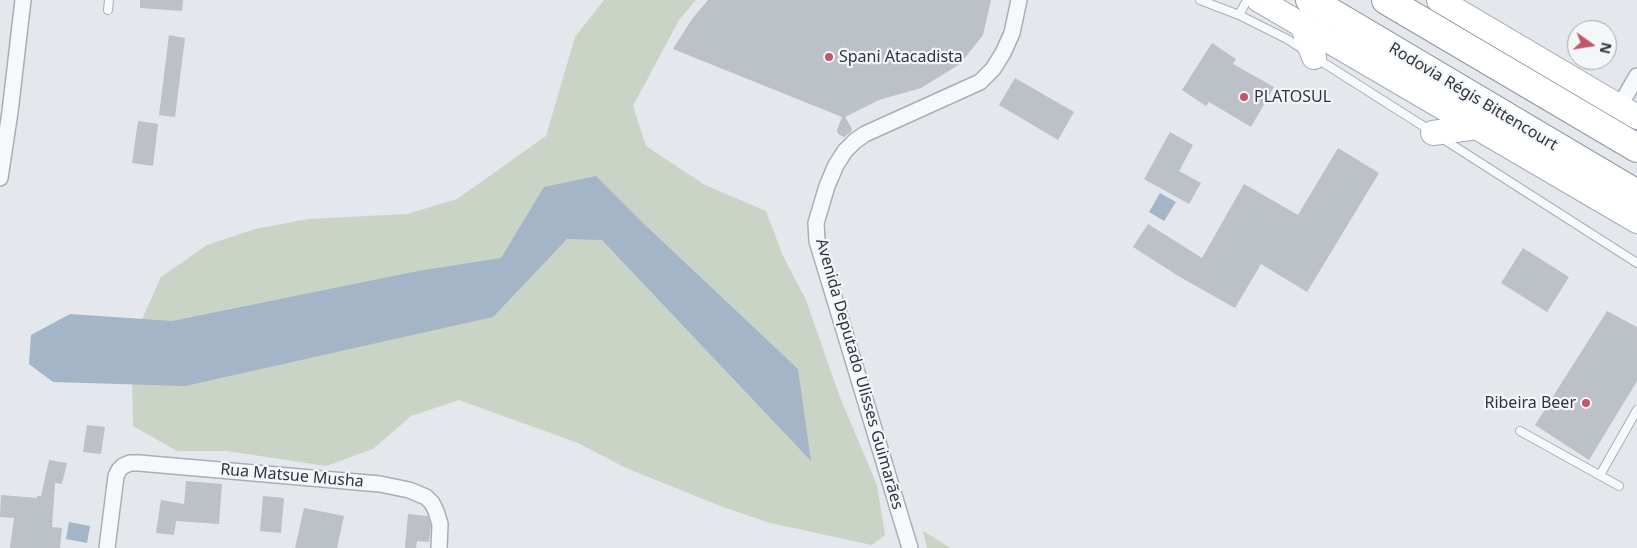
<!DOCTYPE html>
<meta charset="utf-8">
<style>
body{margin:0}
#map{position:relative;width:1637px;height:548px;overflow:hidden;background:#e4e7eb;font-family:"Noto Sans",sans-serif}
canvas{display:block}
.north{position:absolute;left:1567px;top:20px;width:50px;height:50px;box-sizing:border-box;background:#f4f6f8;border:1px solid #a4a9af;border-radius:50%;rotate:103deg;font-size:14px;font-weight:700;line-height:20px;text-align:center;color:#2d3541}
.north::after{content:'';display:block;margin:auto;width:18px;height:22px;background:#c2566a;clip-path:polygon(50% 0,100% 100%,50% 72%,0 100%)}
</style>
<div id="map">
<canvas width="1637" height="548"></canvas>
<div class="north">N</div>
</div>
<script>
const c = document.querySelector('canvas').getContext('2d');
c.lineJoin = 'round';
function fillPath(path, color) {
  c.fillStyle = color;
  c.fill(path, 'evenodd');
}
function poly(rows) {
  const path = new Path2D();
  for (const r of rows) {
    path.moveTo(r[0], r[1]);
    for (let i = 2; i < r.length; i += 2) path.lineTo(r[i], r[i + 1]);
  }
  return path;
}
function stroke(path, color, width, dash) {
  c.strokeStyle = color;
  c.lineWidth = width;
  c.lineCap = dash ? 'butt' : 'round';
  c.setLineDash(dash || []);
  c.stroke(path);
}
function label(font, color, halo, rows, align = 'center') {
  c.font = font + ' "Noto Sans",sans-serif';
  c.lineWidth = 4.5;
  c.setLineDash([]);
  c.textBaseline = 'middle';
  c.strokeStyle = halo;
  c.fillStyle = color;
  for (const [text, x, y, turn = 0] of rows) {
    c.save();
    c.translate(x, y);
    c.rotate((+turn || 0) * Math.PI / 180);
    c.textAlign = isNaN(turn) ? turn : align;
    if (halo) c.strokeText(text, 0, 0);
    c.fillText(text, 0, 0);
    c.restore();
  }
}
fillPath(poly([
 [604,0,696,0,679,20,633,106,646,146,705,185,766,211,783,256,806,300,839,395,877,485,885,535,872,545,770,523,723,507,626,468,578,443,459,400,411,416,373,449,326,466,227,451,177,451,133,426,132,376,139,326,161,277,207,245,255,229,308,219,407,214,457,199,546,136,575,37],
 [923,531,949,547,950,548,927,548]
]), '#cad4c6');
fillPath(poly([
 [596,176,644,224,798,369,811,461,602,240,567,239,493,317,185,386,53,382,29,364,31,335,70,314,172,321,418,271,501,258,544,187],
 [1160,193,1176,202,1164,221,1149,212],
 [69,522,90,526,87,543,66,539]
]), '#a3b5c7');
fillPath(poly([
 [140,0,183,0,182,11,140,8],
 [708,0,991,0,983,35,960,64,921,88,879,100,845,117,852,129,851,132,844,137,838,134,837,130,842,117,673,49,692,19],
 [169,35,185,38,175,117,159,115],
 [1212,43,1236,59,1233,64,1274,87,1251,127,1209,102,1206,106,1182,90],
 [1015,78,1074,112,1058,140,999,105],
 [138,121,158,124,153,166,132,163],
 [1170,132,1193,145,1179,171,1201,183,1189,204,1144,179],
 [1338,148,1379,173,1307,292,1261,264,1235,308,1180,277,1133,247,1148,224,1202,258,1244,184,1298,215],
 [1523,248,1569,277,1547,312,1501,283],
 [1607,311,1637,327,1637,381,1589,460,1535,425],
 [87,425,105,427,101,454,83,452],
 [49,460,67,463,62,484,55,483,52,527,62,528,60,548,10,548,14,518,0,517,1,495,37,498,37,496,41,496],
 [186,481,222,484,219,524,176,521,174,535,156,533,161,500,184,504],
 [263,496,284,498,281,533,260,531],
 [304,508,344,516,337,548,295,548],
 [408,514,428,516,431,525,429,542,417,541,416,548,405,548]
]), '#bcc0c7');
const lane = poly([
 [1200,0,1239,15],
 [1247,0,1239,15,1287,39,1304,50],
 [108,10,109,0],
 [1316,58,1431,131],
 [1440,137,1637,263],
 [1520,431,1619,486],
 [1600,475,1637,410]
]);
const street = poly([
 [1619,107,1637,76],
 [0,178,10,112,23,0],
 [107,548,116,476,119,470,123,466,130,463,139,463,380,484,409,490,426,497,432,503,436,511,440,524,439,548],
 [910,548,817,241,816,223,827,186,836,165,845,151,855,141,865,134,980,82,993,69,1003,53,1012,33,1019,0]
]);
const primary = poly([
 [1259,0,1637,221],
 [1439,0,1637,117],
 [1302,25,1314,57],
 [1433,133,1477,127]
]);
const highway = poly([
 [1310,0,1637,194],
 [1386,0,1637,148]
]);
stroke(lane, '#a9aeb5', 10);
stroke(street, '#a9aeb5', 18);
stroke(primary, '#a4acb5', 26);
stroke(highway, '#8d95a0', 30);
stroke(lane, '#f7f8f9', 8);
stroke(street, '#f7f8f9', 15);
stroke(primary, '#fff', 24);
stroke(highway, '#fff', 28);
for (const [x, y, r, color] of [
 [829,57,5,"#c2566a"],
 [1244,97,5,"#c2566a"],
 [1586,403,5,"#c2566a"]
]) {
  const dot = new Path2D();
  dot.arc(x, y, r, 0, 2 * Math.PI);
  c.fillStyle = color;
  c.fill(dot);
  stroke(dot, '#f4f6f8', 2);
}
label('16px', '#2d3541', '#f4f6f8', [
 ["Spani Atacadista",839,57],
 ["PLATOSUL",1254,97],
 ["Ribeira Beer",1576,403,"right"]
], 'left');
label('16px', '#2d3541', '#f4f6f8', [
 ["Rodovia Régis Bittencourt",1473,97,31],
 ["Avenida Deputado Ulisses Guimarães",859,374,74],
 ["Rua Matsue Musha",292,476,5]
]);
</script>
